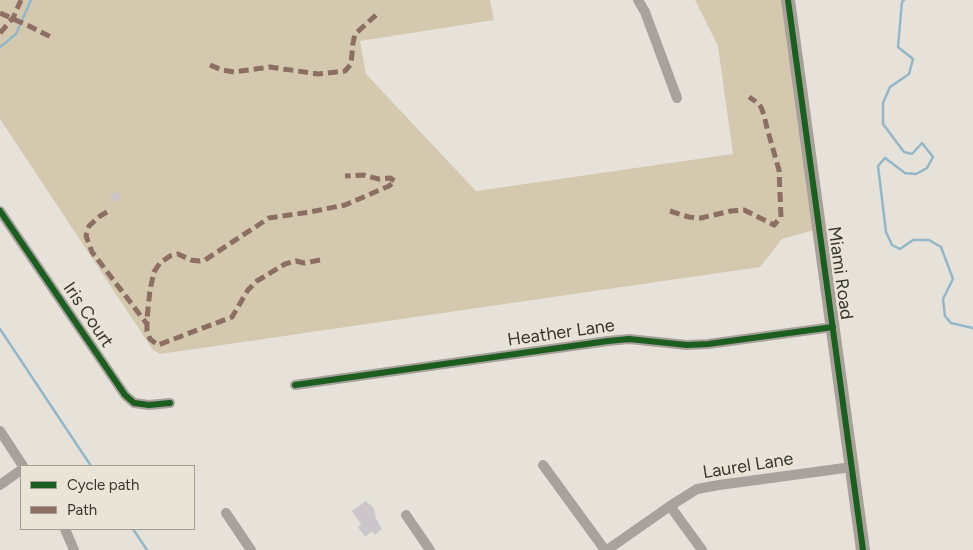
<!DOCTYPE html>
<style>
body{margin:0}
#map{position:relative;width:973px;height:550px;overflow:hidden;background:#e6e2da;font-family:Figtree,sans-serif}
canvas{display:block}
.legend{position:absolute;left:20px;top:465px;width:175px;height:65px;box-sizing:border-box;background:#eae4d6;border:1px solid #a39e94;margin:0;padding:6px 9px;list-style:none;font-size:15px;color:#383630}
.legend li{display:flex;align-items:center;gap:10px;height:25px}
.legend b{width:25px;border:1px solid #a39e94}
</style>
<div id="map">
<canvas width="973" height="550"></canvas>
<ul class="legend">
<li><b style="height:6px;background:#1b5e20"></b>Cycle path</li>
<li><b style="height:6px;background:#8d6e63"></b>Path</li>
</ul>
</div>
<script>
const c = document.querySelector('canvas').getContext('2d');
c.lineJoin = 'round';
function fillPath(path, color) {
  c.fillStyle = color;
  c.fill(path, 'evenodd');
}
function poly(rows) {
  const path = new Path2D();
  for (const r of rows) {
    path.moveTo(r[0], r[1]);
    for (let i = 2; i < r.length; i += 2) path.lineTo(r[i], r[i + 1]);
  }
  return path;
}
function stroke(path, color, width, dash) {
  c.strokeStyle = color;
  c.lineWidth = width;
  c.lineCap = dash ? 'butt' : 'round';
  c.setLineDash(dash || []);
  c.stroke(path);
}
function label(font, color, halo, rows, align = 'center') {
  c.font = font + ' Figtree,sans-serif';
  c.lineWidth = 4.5;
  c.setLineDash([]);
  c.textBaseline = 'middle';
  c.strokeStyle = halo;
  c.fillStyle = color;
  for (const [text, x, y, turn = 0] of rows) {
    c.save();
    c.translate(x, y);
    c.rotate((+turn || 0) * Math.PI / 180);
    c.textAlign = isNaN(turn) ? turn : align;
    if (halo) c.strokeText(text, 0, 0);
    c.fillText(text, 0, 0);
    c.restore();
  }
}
fillPath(poly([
 [0,0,490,0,494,20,360,41,366,74,476,191,733,154,718,46,695,0,782,0,814,230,782,239,760,267,160,354,153,350,0,119]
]), '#d4c9af');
stroke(poly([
 [904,0,902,2,898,47,913,59,909,74,890,87,883,103,883,124,904,152,912,154,922,143,933,157,927,168,916,174,905,173,885,158,878,166,886,232,892,245,900,249,913,240,929,240,941,247,953,279,943,299,945,316,951,323,973,328],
 [0,47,16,34,31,0],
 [0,329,91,466],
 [133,529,147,550]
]), '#93b6c8', 2.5);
fillPath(poly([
 [111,193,120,193,120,201,111,201],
 [366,501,369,505,370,504,375,511,374,512,376,516,375,517,382,529,375,535,372,531,365,537,358,527,361,524,352,511]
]), '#ccc5ca');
stroke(poly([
 [638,0,645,12,677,98],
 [0,211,125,395,134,403,149,405,170,403],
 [295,385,608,341,629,339,687,345,708,344,833,327],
 [0,431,23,466],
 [543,465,605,550],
 [0,485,21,470],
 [670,506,702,550],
 [226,513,251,550],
 [406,515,430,550],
 [65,529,74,550],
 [607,550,670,506,697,489,719,485,852,467]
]), '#a8a19c', 10);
stroke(poly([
 [788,0,863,550]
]), '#a7a199', 14);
stroke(poly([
 [0,13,29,26,51,37],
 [0,33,13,18,21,0],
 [210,65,222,70,234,72,270,67,318,74,345,71,351,64,353,43,355,34,376,15],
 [670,211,689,217,701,218,731,211,744,210,774,225,781,217,779,170,767,128,764,115,761,107,755,101,749,97],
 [107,212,100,216,89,226,86,236,92,252,147,324],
 [320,260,304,263,296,261,285,264,257,281,248,290,232,317,158,345,150,339,147,331,147,318,150,290,154,272,160,263,170,256,178,254,191,260,199,261,205,260,269,218,310,212,345,205,389,186,395,181,390,178,379,179,363,175,345,176]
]), '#8d6e63', 5, [10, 5]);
stroke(poly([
 [788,0,863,550],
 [0,211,125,395,134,403,149,405,170,403],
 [295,385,608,341,629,339,687,345,708,344,833,327]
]), '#1b5e20', 6);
label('18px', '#383630', '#eae4d6', [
 ["Miami Road",840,273,82],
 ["Iris Court",88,315,56],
 ["Heather Lane",561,333,-8],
 ["Laurel Lane",748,466,-9]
]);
</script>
